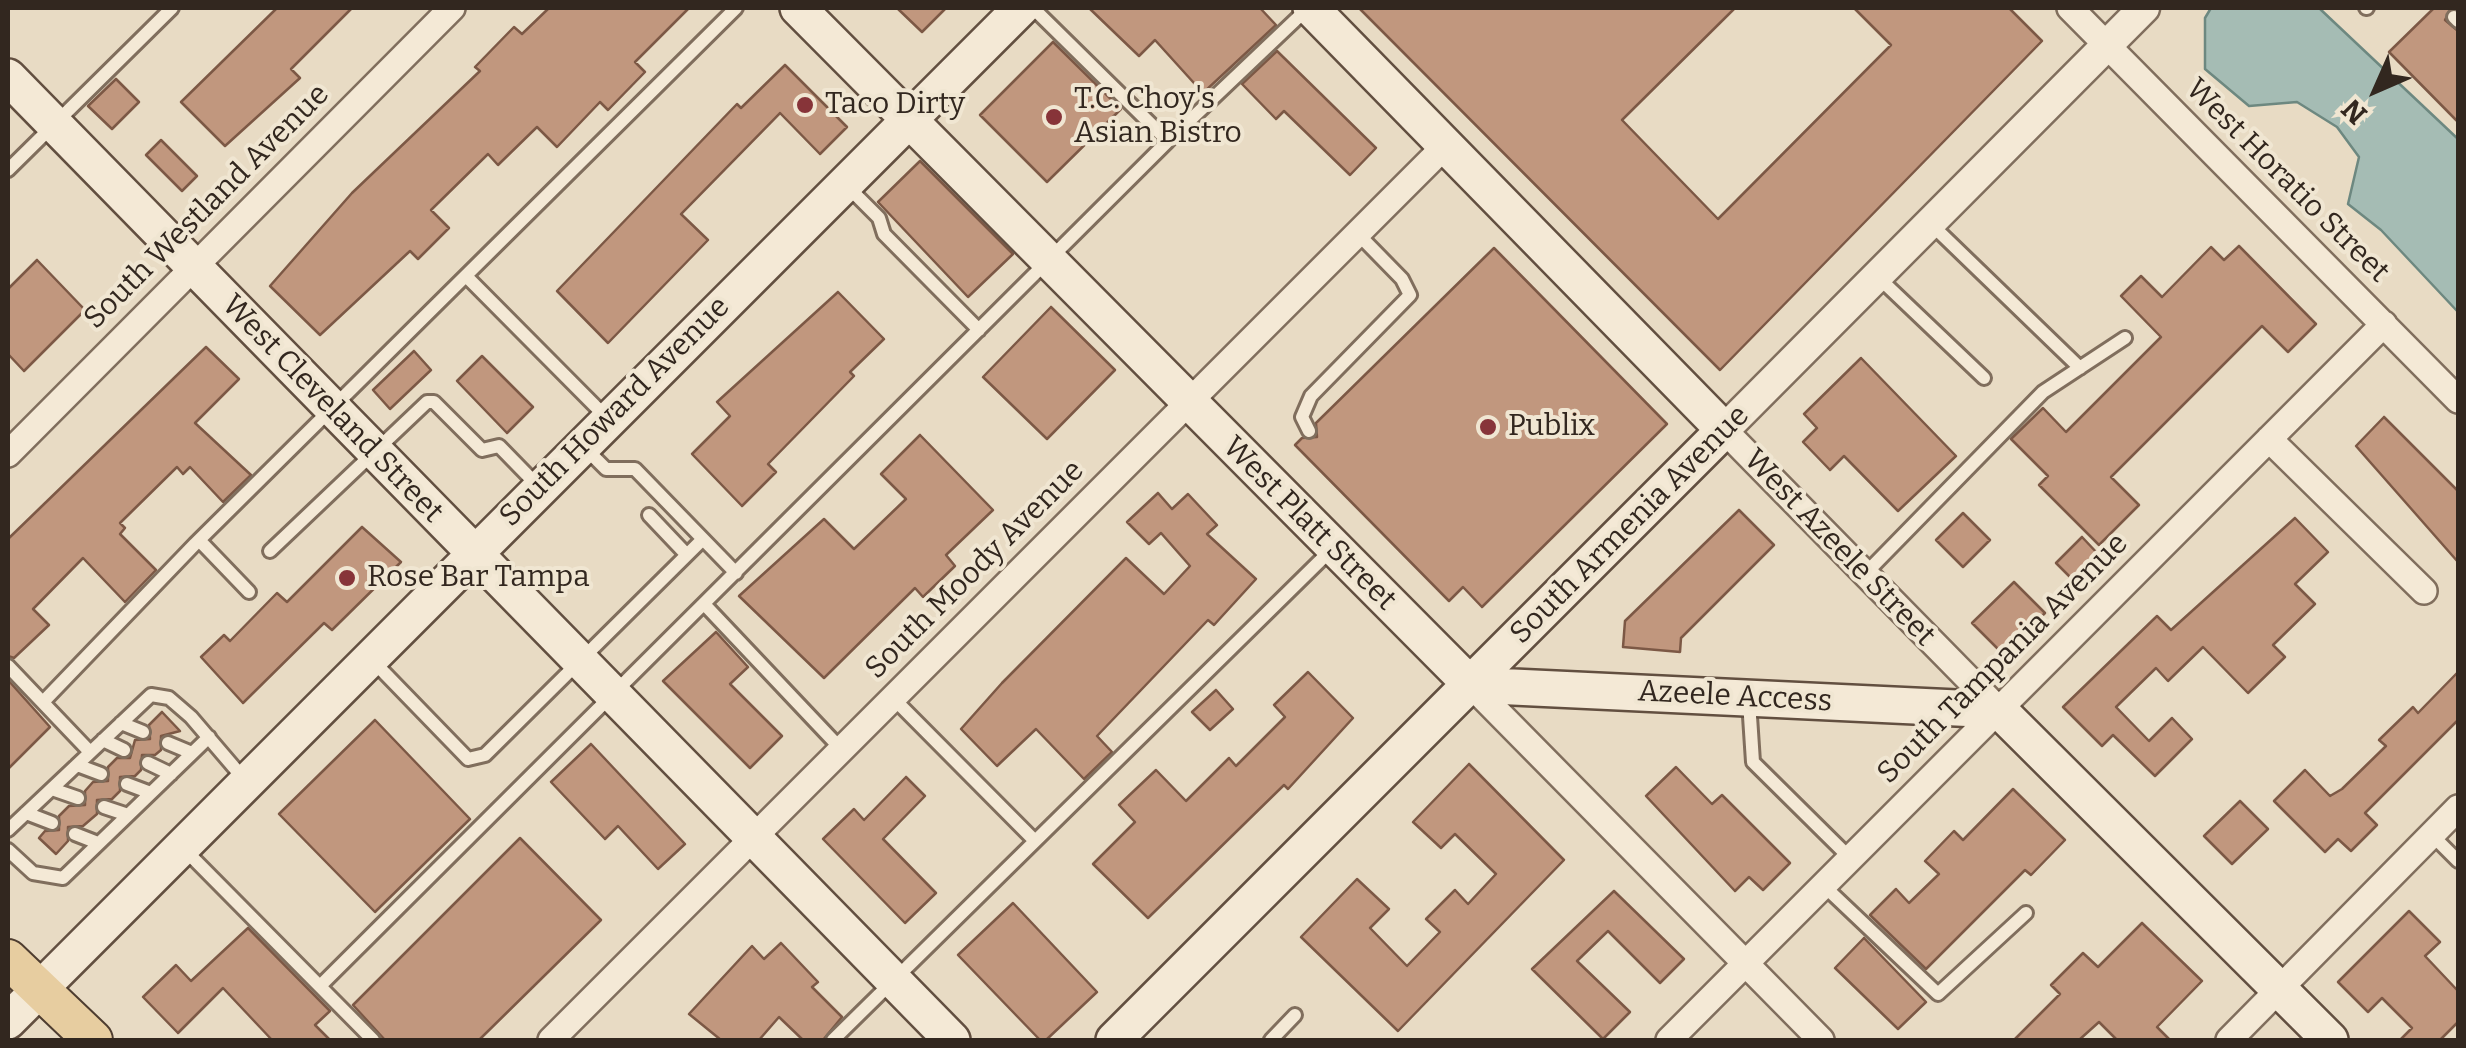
<!DOCTYPE html>
<style>
body{margin:0}
#map{position:relative;width:2466px;height:1048px;overflow:hidden;background:#e8dbc4;font-family:Bitter,serif}
canvas{display:block}
.frame{position:absolute;inset:0;border:10px solid #32271f;pointer-events:none}
.north{position:absolute;left:2326px;top:40px;width:100px;height:100px;-webkit-text-stroke:8px #f0e6d2;paint-order:stroke;rotate:225deg;font-size:28px;font-weight:700;line-height:40px;text-align:center;color:#32271f}
.north::after{content:'';display:block;margin:auto;width:35px;height:45px;background:#32271f;clip-path:polygon(50% 0,100% 100%,50% 72%,0 100%)}
</style>
<div id="map">
<canvas width="2466" height="1048"></canvas>
<div class="frame"></div>
<div class="north">N</div>
</div>
<script>
const c = document.querySelector('canvas').getContext('2d');
c.lineJoin = 'round';
function fillPath(path, color) {
  c.fillStyle = color;
  c.fill(path, 'evenodd');
}
function poly(rows) {
  const path = new Path2D();
  for (const r of rows) {
    path.moveTo(r[0], r[1]);
    for (let i = 2; i < r.length; i += 2) path.lineTo(r[i], r[i + 1]);
  }
  return path;
}
function stroke(path, color, width, dash) {
  c.strokeStyle = color;
  c.lineWidth = width;
  c.lineCap = dash ? 'butt' : 'round';
  c.setLineDash(dash || []);
  c.stroke(path);
}
function label(font, color, halo, rows, align = 'center') {
  c.font = font + ' Bitter,serif';
  c.lineWidth = 8;
  c.setLineDash([]);
  c.textBaseline = 'middle';
  c.strokeStyle = halo;
  c.fillStyle = color;
  for (const [text, x, y, turn = 0] of rows) {
    c.save();
    c.translate(x, y);
    c.rotate((+turn || 0) * Math.PI / 180);
    c.textAlign = isNaN(turn) ? turn : align;
    if (halo) c.strokeText(text, 0, 0);
    c.fillText(text, 0, 0);
    c.restore();
  }
}
const water = poly([
 [2211,8,2319,8,2458,139,2458,312,2381,230,2348,204,2359,157,2337,127,2297,102,2249,106,2205,69,2205,18,2211,8]
]);
fillPath(water, '#a5bcb4');
stroke(water, '#6d8880', 2.5);
const building = poly([
 [277,8,352,8,291,69,300,78,225,146,181,102,277,8],
 [549,8,689,8,635,62,645,72,608,110,600,102,557,147,537,127,498,165,488,154,431,210,449,228,418,259,410,251,320,335,270,286,352,193,480,71,475,67,514,27,522,34,549,8],
 [897,8,946,8,922,32,897,8],
 [1089,8,1260,8,1276,25,1203,93,1155,40,1139,56,1089,8],
 [1359,8,1735,8,1622,120,1718,219,1891,45,1854,8,2009,8,2042,41,1720,370,1359,8],
 [2434,8,2451,8,2445,20,2458,31,2458,122,2389,52,2434,8],
 [1053,42,1121,109,1047,182,980,115,1053,42],
 [1277,51,1376,148,1350,175,1284,111,1276,119,1242,84,1277,51],
 [785,65,847,127,820,154,780,113,681,214,708,240,608,343,557,291,737,104,741,108,785,65],
 [116,79,139,102,112,129,88,106,116,79],
 [161,140,197,176,182,191,146,155,161,140],
 [920,161,1013,254,968,297,878,202,920,161],
 [2239,246,2316,324,2288,352,2262,326,2111,477,2139,505,2099,545,2039,485,2048,476,2011,439,2043,408,2066,432,2161,337,2121,296,2141,276,2162,297,2211,247,2224,260,2239,246],
 [1494,248,1667,424,1482,607,1463,587,1449,601,1295,445,1302,438,1317,437,1316,423,1494,248],
 [37,260,85,310,24,371,8,354,8,289,37,260],
 [838,292,884,339,850,372,854,376,768,464,776,472,742,506,692,454,730,416,717,402,838,292],
 [1051,307,1115,370,1047,439,983,377,1051,307],
 [206,347,239,379,195,423,251,475,223,502,190,467,183,474,177,467,120,523,125,528,120,534,156,570,125,602,83,558,33,609,49,625,14,658,8,656,8,539,206,347],
 [414,351,431,370,390,409,373,390,414,351],
 [482,356,533,407,507,433,457,381,482,356],
 [1861,358,1956,456,1898,511,1844,456,1830,470,1803,442,1817,428,1804,414,1861,358],
 [2384,417,2458,491,2458,562,2356,446,2384,417],
 [920,435,993,510,946,555,955,566,923,597,915,588,824,678,739,596,824,519,854,549,906,499,881,474,920,435],
 [1158,493,1172,509,1188,494,1217,525,1207,534,1256,579,1214,625,1208,620,1097,736,1112,752,1084,779,1036,729,997,766,961,729,1002,683,1126,558,1164,594,1190,566,1161,533,1149,544,1127,522,1158,493],
 [1739,510,1774,545,1681,638,1680,652,1623,647,1625,621,1739,510],
 [1963,513,1990,540,1963,567,1936,540,1963,513],
 [2295,518,2328,552,2295,584,2315,604,2273,645,2285,657,2248,693,2203,647,2168,681,2156,668,2116,707,2149,741,2172,718,2192,739,2155,776,2113,735,2102,746,2063,707,2157,616,2171,630,2295,518],
 [362,527,401,562,332,630,324,623,243,703,201,657,224,635,230,641,277,593,287,602,362,527],
 [2082,537,2099,555,2073,580,2056,563,2082,537],
 [2014,582,2045,613,2003,654,1972,623,2014,582],
 [716,632,748,667,730,684,782,736,750,768,663,681,716,632],
 [1308,672,1353,718,1288,789,1284,785,1148,918,1093,864,1135,822,1119,805,1156,770,1186,801,1229,758,1236,766,1285,717,1274,705,1308,672],
 [2458,672,2458,720,2365,813,2377,825,2351,851,2338,839,2325,852,2274,801,2305,770,2330,796,2342,789,2386,746,2379,740,2413,707,2418,713,2458,672],
 [8,680,50,727,8,769,8,680],
 [1216,690,1233,709,1210,730,1192,712,1216,690],
 [162,712,180,731,161,736,161,750,155,755,142,755,141,770,135,776,120,777,120,791,112,799,97,800,97,814,83,826,68,827,68,841,56,854,39,838,45,831,59,830,59,816,69,806,85,805,85,791,93,782,108,781,108,767,117,758,130,758,135,740,150,739,149,725,162,712],
 [375,720,470,819,375,912,279,814,375,720],
 [591,744,685,844,658,869,618,826,605,839,551,782,591,744],
 [1469,764,1564,860,1398,1031,1301,937,1357,879,1389,909,1370,928,1407,966,1440,932,1426,919,1455,890,1468,904,1496,874,1455,834,1441,848,1413,822,1469,764],
 [1676,767,1712,804,1722,795,1790,863,1763,890,1749,877,1735,891,1646,796,1676,767],
 [906,777,925,796,883,839,936,893,905,923,823,839,854,809,864,820,906,777],
 [2013,789,2065,840,2031,875,2025,870,1926,969,1870,915,1896,889,1909,903,1939,874,1925,861,1954,831,1963,840,2013,789],
 [2240,801,2268,829,2232,864,2204,836,2240,801],
 [520,838,601,920,479,1040,385,1040,353,1005,520,838],
 [1614,891,1684,959,1660,983,1608,931,1577,961,1630,1012,1603,1039,1532,969,1614,891],
 [1013,903,1097,992,1046,1040,1040,1040,958,955,1013,903],
 [2409,911,2440,942,2425,956,2458,991,2458,1022,2440,1040,2400,1040,2412,1028,2382,998,2368,1012,2338,982,2409,911],
 [2142,923,2202,981,2157,1027,2170,1040,2117,1040,2099,1022,2079,1040,2014,1040,2060,994,2051,985,2083,953,2098,967,2142,923],
 [248,928,330,1011,315,1025,330,1040,272,1040,223,988,178,1033,143,997,176,965,191,981,248,928],
 [1864,938,1926,1002,1898,1029,1835,968,1864,938],
 [781,943,818,982,812,987,842,1017,823,1040,803,1040,779,1017,759,1040,721,1040,689,1014,752,946,764,959,781,943]
]);
fillPath(building, '#c1977e');
stroke(building, '#7c5845', 2.5);
const service = poly([
 [1033,8,1168,141],
 [2366,8,2367,8],
 [2454,17,2458,21],
 [8,170,172,8],
 [846,185,879,218,884,234,979,330],
 [1932,225,2080,368],
 [466,276,606,417],
 [1879,278,1984,378],
 [1309,431,1302,417,1311,396,1410,295,1402,279,1358,234],
 [584,447,606,469,635,469,736,573],
 [649,515,686,554],
 [199,540,249,592],
 [270,551,427,402,434,402,482,450,499,446,537,485],
 [1865,574,2043,392,2125,338],
 [705,605,842,750],
 [371,659,468,759,485,755,703,539],
 [8,666,90,752],
 [893,698,1035,841],
 [44,701,195,544,736,8],
 [1749,701,1753,762,1850,858],
 [121,723,143,732],
 [103,740,124,750],
 [168,743,192,753],
 [148,763,171,774],
 [77,765,101,774],
 [127,784,151,793],
 [52,789,78,798],
 [104,807,128,815],
 [26,813,52,823],
 [8,830,151,695,169,698,191,717,244,779],
 [75,834,98,843],
 [2432,835,2458,861],
 [8,850,33,873,63,878,209,737],
 [185,850,373,1040],
 [1823,885,1938,994,2026,913],
 [320,986,1168,141,1307,9],
 [833,1040,1332,549],
 [1271,1040,1295,1015]
]);
const minor = poly([
 [2070,8,2458,400],
 [1724,430,1999,710],
 [2269,439,2424,591],
 [8,454,452,8],
 [1471,685,1821,1040],
 [551,1040,1445,146],
 [1669,1040,2384,324],
 [2229,1040,2458,808]
]);
const tertiary = poly([
 [1724,430,2144,8]
]);
const secondary = poly([
 [798,8,1471,685],
 [8,77,952,1040],
 [1471,685,1999,710,2330,1040],
 [8,1021,1021,8],
 [1114,1040,1724,430,1311,8]
]);
const primary = poly([
 [8,959,93,1040]
]);
stroke(service, '#806e5d', 18);
stroke(minor, '#806e5d', 30);
stroke(tertiary, '#806e5d', 35);
stroke(secondary, '#624f40', 40);
stroke(primary, '#4e3d30', 42);
stroke(service, '#f4e9d6', 12);
stroke(minor, '#f4e9d6', 25);
stroke(tertiary, '#f4e9d6', 30);
stroke(secondary, '#f4e9d6', 35);
stroke(primary, '#e7cda0', 38);
for (const [x, y, r, color] of [
 [805,105,10,"#873439"],
 [1054,117,10,"#873439"],
 [1488,427,10,"#873439"],
 [347,578,10,"#873439"]
]) {
  const dot = new Path2D();
  dot.arc(x, y, r, 0, 2 * Math.PI);
  c.fillStyle = color;
  c.fill(dot);
  stroke(dot, '#f0e6d2', 4);
}
label('30px', '#32271f', '#f0e6d2', [
 ["T.C. Choy's",1074,100],
 ["Asian Bistro",1074,134],
 ["Taco Dirty",825,105],
 ["Publix",1508,427],
 ["Rose Bar Tampa",367,578]
], 'left');
label('30px', '#32271f', '#f0e6d2', [
 ["West Horatio Street",2287,181,45],
 ["South Westland Avenue",207,207,-45],
 ["West Cleveland Street",332,409,46],
 ["South Howard Avenue",615,412,-45],
 ["West Platt Street",1309,524,45],
 ["South Armenia Avenue",1630,525,-45],
 ["West Azeele Street",1839,548,46],
 ["South Moody Avenue",975,570,-45],
 ["South Tampania Avenue",2003,659,-45],
 ["Azeele Access",1735,697,3]
]);
</script>
